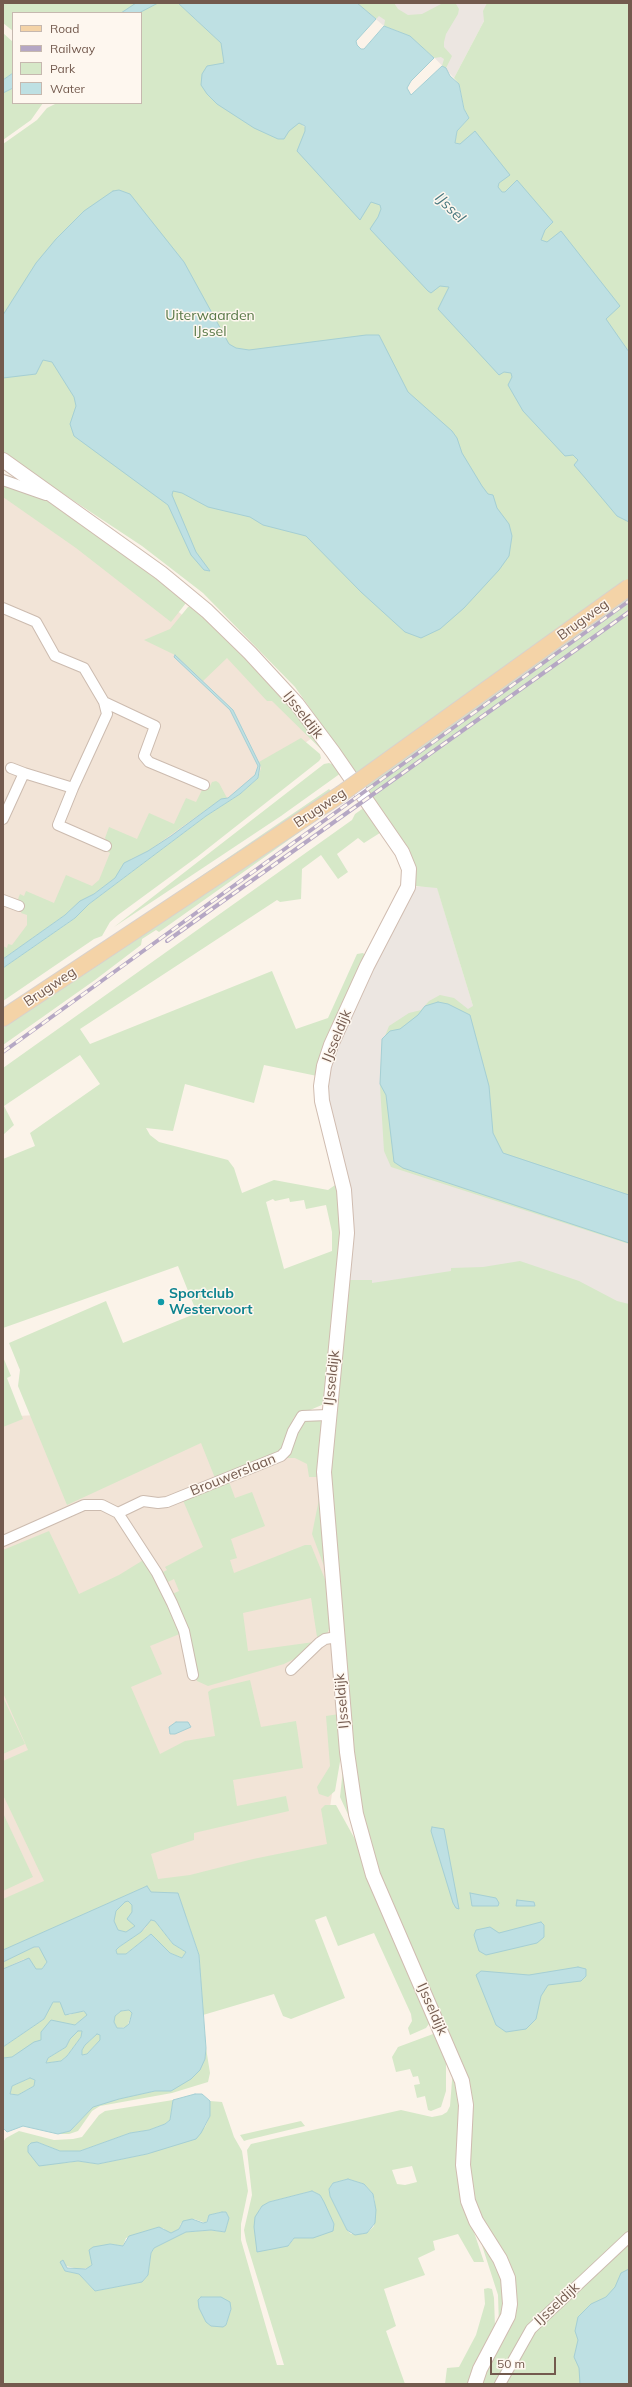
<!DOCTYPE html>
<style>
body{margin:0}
#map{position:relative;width:632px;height:2387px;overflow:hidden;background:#fbf3e9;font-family:Mulish,sans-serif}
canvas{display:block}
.frame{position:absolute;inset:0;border:4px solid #735a4e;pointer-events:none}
.legend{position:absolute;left:12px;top:12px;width:130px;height:92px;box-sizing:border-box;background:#fef7ef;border:1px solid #c6b8af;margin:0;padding:5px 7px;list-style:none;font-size:12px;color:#735a4e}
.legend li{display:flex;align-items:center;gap:8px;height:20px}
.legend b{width:20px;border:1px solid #c6b8af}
.scale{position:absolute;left:490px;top:2357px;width:66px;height:18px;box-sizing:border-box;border:2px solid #735a4e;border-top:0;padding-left:5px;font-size:12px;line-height:14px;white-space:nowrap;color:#735a4e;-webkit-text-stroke:3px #fef7ef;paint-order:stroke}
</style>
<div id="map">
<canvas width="632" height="2387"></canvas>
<div class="frame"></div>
<ul class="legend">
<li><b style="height:5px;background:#f4d3a7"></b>Road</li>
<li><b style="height:5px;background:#b5a7c4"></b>Railway</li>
<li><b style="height:11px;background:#d6e8c8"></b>Park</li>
<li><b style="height:11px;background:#bee0e3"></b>Water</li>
</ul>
<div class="scale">50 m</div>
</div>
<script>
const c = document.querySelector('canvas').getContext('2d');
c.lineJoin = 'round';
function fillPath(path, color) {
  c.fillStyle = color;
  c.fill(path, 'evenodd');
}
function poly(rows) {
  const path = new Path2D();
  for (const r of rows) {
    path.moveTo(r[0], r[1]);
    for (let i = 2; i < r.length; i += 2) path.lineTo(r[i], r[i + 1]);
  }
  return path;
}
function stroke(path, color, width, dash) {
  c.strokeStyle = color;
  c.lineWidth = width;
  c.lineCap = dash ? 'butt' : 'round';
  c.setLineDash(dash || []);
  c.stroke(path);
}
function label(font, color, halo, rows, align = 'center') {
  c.font = font + ' Mulish,sans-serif';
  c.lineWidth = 3;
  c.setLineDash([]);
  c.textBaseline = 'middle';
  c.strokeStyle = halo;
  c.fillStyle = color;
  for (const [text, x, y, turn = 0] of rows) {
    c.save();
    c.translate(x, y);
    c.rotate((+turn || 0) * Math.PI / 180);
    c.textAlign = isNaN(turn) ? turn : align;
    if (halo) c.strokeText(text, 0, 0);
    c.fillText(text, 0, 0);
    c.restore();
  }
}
fillPath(poly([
 [3,477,115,559,210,638,312,738,3,959],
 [3,1375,18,1416,297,1400,317,1445,322,1546,341,1734,329,1814,336,1870,3,1976]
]), '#f2e4d7');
fillPath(poly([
 [357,3,487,3,484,21,454,78,429,52,395,29,384,26],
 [429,886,437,887,474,1009,629,1243,629,1320,451,1268,451,1281,415,1289,349,1280,329,1103,329,1072,332,1055,411,887]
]), '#ece6e1');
fillPath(poly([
 [3,3,178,3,224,45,380,204,518,371,629,519,629,1244,391,1167,384,1151,380,1086,383,1041,389,1026,409,1013,421,1010,429,1001,440,995,454,998,468,1009,473,1006,437,888,415,886,416,870,409,849,295,687,203,593,142,546,3,454,3,144,37,120,47,108,55,104,141,103,141,13,13,13,13,31,3,23],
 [357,3,394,3,398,9,408,15,422,14,443,3,456,4,459,9,458,14,446,34,444,42,444,47,452,56,446,68,442,66,444,59,441,57,434,58,410,36,384,26,385,20,379,16,376,19],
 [487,3,629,3,629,352,455,143,457,131,469,118,464,109,459,84,454,78,484,21,483,11],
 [3,33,13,42,13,73,3,80],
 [13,88,13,103,43,103,31,120,3,140,3,93],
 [3,481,51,501,186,598,186,603,171,622,76,548,3,497],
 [193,605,287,699,323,751,272,701,267,701,227,658,203,681,175,655,144,640,170,629,188,607],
 [301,738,320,754,321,758,319,761,197,857,118,915,110,922,102,936,94,939,3,1001,3,968,75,918,89,904,206,816,240,794,258,778,261,768,259,762],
 [329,763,334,765,341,773,281,816,114,927,324,764],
 [216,781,219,783,227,798,221,799,148,851,131,859,122,867,115,878,94,894,80,901,65,915,3,959,3,946,7,948,8,944,12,945,27,925,27,915,21,913,22,909,18,899,20,894,24,896,26,891,54,903,66,875,92,886,99,880,110,853,107,851,109,845,105,838,109,827,137,839,149,813,174,824,186,798,196,802,204,786,209,788,212,782],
 [329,789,332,792,274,828,3,1011],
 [345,800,159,932,156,930,142,939,141,945,95,980,3,1045,3,1028],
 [365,807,383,831,364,843,358,838,337,854,348,872,338,879,321,855,302,869,301,899,280,902,277,900,80,1029,90,1044,272,971,296,1029,328,1018,357,954,363,953,367,957,317,1076,264,1065,254,1103,185,1084,173,1131,146,1128,150,1135,159,1142,228,1160,234,1168,242,1193,274,1180,328,1190,338,1183,341,1229,324,1404,294,1417,281,1451,215,1478,201,1443,67,1505,18,1386,20,1370,9,1343,106,1301,123,1343,197,1313,178,1266,3,1328,3,1159,35,1146,30,1133,100,1084,80,1055,4,1106,14,1125,3,1135,3,1068,352,820,355,814],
 [289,1198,290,1202,304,1200,306,1209,326,1205,332,1232,332,1251,284,1269,266,1202,273,1199,275,1201],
 [520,1261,579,1281,617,1301,629,1304,629,2384,482,2384,493,2353,513,2273,509,2262,480,2217,469,2181,470,2107,378,1874,356,1799,330,1474,349,1280,372,1280,372,1283,451,1271,451,1268,483,1267],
 [3,1357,11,1376,7,1378,23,1419,3,1427],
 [319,1419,324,1425,318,1477,309,1477,307,1464,295,1458,284,1458,304,1420],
 [228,1479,235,1498,252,1492,265,1526,231,1539,237,1558,230,1560,234,1573,305,1545,311,1545,331,1594,330,1626,327,1634,317,1637,311,1598,243,1613,248,1651,314,1642,296,1658,284,1664,208,1686,197,1681,194,1674,170,1595,179,1591,174,1579,166,1583,163,1572,167,1570,165,1567,203,1547,182,1498],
 [320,1494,327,1574,312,1534],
 [49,1531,79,1594,119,1575,145,1559,182,1633,150,1646,162,1674,131,1687,160,1754,185,1741,215,1736,208,1692,212,1689,250,1680,261,1727,296,1721,303,1768,233,1780,237,1806,286,1796,289,1811,194,1833,194,1840,151,1854,158,1879,190,1875,253,1859,327,1844,321,1809,325,1805,336,1805,356,1841,431,2021,426,2028,410,2035,408,2028,412,2021,411,2014,374,1933,338,1946,326,1916,315,1920,345,1998,291,2019,283,2016,274,1994,203,2015,199,1955,178,1893,151,1892,147,1886,3,1950,3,1899,44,1881,3,1795,3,1761,28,1750,3,1693,3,1550],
 [3,1697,25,1744,3,1754],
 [339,1714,342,1750,335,1791,328,1797,319,1794,317,1787,330,1766,326,1716],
 [343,1769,347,1800,351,1821,340,1797],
 [3,1813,33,1877,3,1891],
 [125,1902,128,1901,132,1905,132,1912,129,1916,135,1926,126,1932,118,1930,114,1921,116,1911],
 [150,1920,155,1921,173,1944,186,1952,182,1958,170,1953,151,1934,126,1954,117,1954,116,1950,119,1947,145,1929],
 [34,1947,42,1949,46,1959,47,1962,42,1969,35,1969,24,1959,3,1969,3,1962],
 [57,2001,62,2004,69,2015,80,2011,87,2012,88,2015,75,2025,64,2024,41,2037,42,2040,38,2043,12,2057,3,2058,3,2047,44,2019,51,2003],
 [129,2010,132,2013,127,2027,117,2028,114,2022,115,2016,121,2011],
 [78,2031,82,2031,81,2037,67,2056,61,2061,46,2063,48,2058,66,2047,70,2039],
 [97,2034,100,2035,100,2040,87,2054,82,2055,82,2050,85,2045],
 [433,2034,438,2035,446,2050,446,2091,441,2107,431,2111,428,2110,425,2096,417,2098,414,2085,420,2084,418,2076,413,2077,410,2069,396,2072,392,2057,398,2047],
 [206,2048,210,2073,208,2082,172,2093,100,2106,92,2111,78,2131,69,2134,58,2134,70,2131,93,2107,103,2102,155,2091,171,2091,205,2059],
 [453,2068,458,2080,472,2226,484,2262,474,2262,458,2234,433,2241,435,2250,418,2258,425,2275,384,2289,396,2326,386,2331,405,2384,3,2384,3,2142,6,2138,19,2131,54,2140,73,2139,82,2137,99,2115,105,2111,173,2100,170,2120,165,2124,149,2130,130,2133,80,2151,60,2151,37,2142,65,2163,78,2161,98,2164,147,2154,205,2127,210,2116,210,2101,222,2102,234,2137,242,2151,248,2191,241,2224,241,2240,277,2365,284,2365,246,2241,244,2230,252,2195,247,2150,251,2144,401,2110,432,2117,442,2115,447,2112,450,2106],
 [412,2166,417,2182,405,2185,397,2184,392,2170],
 [348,2179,364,2184,373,2194,375,2201,374,2226,367,2233,351,2234,347,2230,330,2196,329,2189,333,2183],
 [312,2191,320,2195,334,2224,307,2238,294,2238,289,2245,259,2210,269,2202],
 [222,2212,226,2212,229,2218,225,2232,211,2230,186,2232,154,2248,151,2253,148,2275,142,2282,95,2291,79,2274,65,2271,66,2266,78,2269,89,2268,93,2263,92,2256,110,2244,123,2246,126,2238,163,2228,168,2233,171,2233,179,2229,181,2223,194,2219,206,2223,209,2215],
 [201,2297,216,2297,231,2309,226,2325],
 [30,2078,35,2080,34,2086,18,2095,10,2094,12,2086],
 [301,2121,305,2126,247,2140,244,2141,240,2135],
 [479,2236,501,2267,506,2290,499,2325,498,2295],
 [488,2288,492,2289,494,2298,495,2327,470,2384,445,2384,447,2368,459,2367,476,2335,485,2304,484,2289]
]), '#d6e8c8');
const water = poly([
 [136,3,158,3,139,13,121,13,136,3],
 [178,3,357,3,376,19,356,41,357,45,361,49,364,49,384,26,410,36,434,58,411,81,407,88,411,95,442,66,446,68,450,76,459,84,464,109,469,118,457,131,455,143,460,144,475,131,510,175,499,183,498,187,502,192,505,192,517,180,553,222,545,230,541,240,547,242,561,231,620,306,606,319,629,352,629,522,617,516,586,479,574,465,578,460,573,455,565,456,523,411,508,385,512,377,511,373,504,372,499,375,438,309,449,287,440,286,431,293,428,291,370,229,378,217,381,209,380,205,371,202,360,220,297,151,305,131,305,126,299,123,289,131,284,139,278,139,254,128,217,104,207,94,201,85,202,74,207,66,224,63,221,43,178,3],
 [13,73,13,88,3,93,3,80,13,73],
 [113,191,119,190,130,194,184,262,229,344,236,348,249,350,366,335,379,335,408,392,452,431,457,438,462,453,482,486,488,494,493,495,497,508,509,524,512,536,509,556,499,570,464,608,440,629,421,638,405,632,361,592,306,536,263,525,250,517,208,507,182,493,173,491,172,495,196,552,210,571,204,570,191,555,168,505,74,436,70,424,76,406,74,397,52,362,43,360,36,374,3,378,3,315,36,263,56,239,84,211,113,191],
 [175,655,233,710,260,765,258,778,240,794,206,816,89,904,75,918,3,968,3,959,65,915,80,901,94,894,115,878,124,863,148,851,171,836,221,799,228,798,255,775,258,766,230,710,174,657,175,655],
 [438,1002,448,1004,470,1015,489,1086,493,1133,503,1153,629,1195,629,1243,403,1168,394,1162,386,1095,380,1084,382,1039,390,1031,400,1029,418,1015,425,1006,438,1002],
 [176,1722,188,1722,191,1727,175,1734,170,1734,169,1727,176,1722],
 [432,1827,444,1829,459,1909,456,1908,453,1903,431,1831,432,1827],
 [147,1886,151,1892,178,1893,199,1955,206,2048,205,2059,200,2070,191,2079,171,2091,155,2091,119,2099,93,2107,70,2131,58,2134,23,2126,7,2132,3,2128,3,2058,12,2057,34,2042,41,2040,41,2032,51,2020,75,2025,87,2015,84,2011,65,2015,60,2002,53,2002,44,2019,3,2047,3,1969,29,1958,36,1969,42,1969,47,1962,39,1947,34,1947,3,1962,3,1950,147,1886],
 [125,1902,128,1901,132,1905,132,1912,127,1919,135,1926,126,1932,118,1930,114,1921,116,1911,125,1902],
 [151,1920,155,1921,173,1944,186,1952,182,1958,170,1953,151,1934,126,1954,117,1954,116,1950,119,1947,141,1932,151,1920],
 [121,2011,129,2010,132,2013,129,2024,124,2028,117,2028,114,2022,115,2016,121,2011],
 [78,2031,82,2031,81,2037,67,2056,61,2061,46,2063,48,2058,66,2047,70,2039,78,2031],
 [97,2034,100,2035,100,2040,87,2054,82,2055,82,2050,85,2045,97,2034],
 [30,2078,35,2080,34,2086,18,2095,10,2094,12,2086,30,2078],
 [470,1893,496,1898,499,1903,498,1906,472,1906,470,1893],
 [517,1900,534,1902,535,1906,516,1906,517,1900],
 [541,1922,544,1925,544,1937,537,1943,486,1955,479,1951,474,1935,476,1930,490,1927,499,1933,541,1922],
 [578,1967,586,1969,586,1976,581,1981,548,1985,541,1996,536,2019,526,2029,506,2032,496,2025,476,1975,481,1971,529,1975,578,1967],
 [195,2094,202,2094,210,2101,210,2116,201,2133,196,2139,147,2154,98,2164,78,2161,39,2166,28,2152,28,2146,31,2143,37,2142,60,2151,80,2151,130,2133,149,2130,165,2124,170,2120,173,2100,195,2094],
 [348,2179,364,2184,373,2194,376,2210,375,2223,367,2233,355,2235,347,2230,330,2196,329,2189,333,2183,348,2179],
 [312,2191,320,2195,324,2202,334,2224,333,2231,313,2238,294,2238,288,2246,257,2252,254,2227,255,2217,262,2206,269,2202,312,2191],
 [222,2212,226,2212,229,2218,225,2232,211,2230,186,2232,154,2248,151,2253,148,2275,142,2282,95,2291,79,2274,65,2271,60,2262,63,2260,67,2268,86,2269,92,2265,89,2250,93,2247,110,2244,123,2246,129,2236,159,2227,171,2233,179,2229,183,2221,192,2219,203,2223,207,2222,209,2215,222,2212],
 [629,2269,629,2384,580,2384,579,2368,574,2357,578,2340,575,2331,578,2317,591,2304,606,2297,615,2287,621,2273,629,2269],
 [201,2297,221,2297,230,2302,231,2309,226,2325,223,2327,211,2326,206,2322,199,2308,198,2300,201,2297]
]);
fillPath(water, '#bee0e3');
stroke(water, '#a5cfd4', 1);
const street = poly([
 [3,480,46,495],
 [3,608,36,622,55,656,84,668,104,702],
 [11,768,24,773],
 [73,788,58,825,106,846],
 [3,819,24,773,73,788,107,714,104,702,155,726,144,756,149,762,204,785],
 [3,900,19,906],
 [118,1513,157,1573,172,1603,184,1631,193,1675],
 [3,1541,84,1505,102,1505,118,1513,143,1501,158,1503,167,1502,281,1456,286,1451,293,1431,302,1416,328,1415],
 [291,1670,319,1643,325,1639,337,1637],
 [500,2384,531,2329,629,2237]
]);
const secondary = poly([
 [3,460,161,573,207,611,250,653,297,704,333,752,402,852,409,869,408,887,367,966,331,1045,324,1066,321,1086,322,1101,344,1190,347,1233,324,1472,347,1752,356,1814,373,1875,462,2081,466,2105,463,2165,468,2201,476,2221,500,2259,508,2278,510,2304,508,2316,480,2369,475,2384]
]);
const primary = poly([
 [3,1018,341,794]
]);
stroke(street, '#ccbbaf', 12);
stroke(secondary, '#d0bcb0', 16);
stroke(primary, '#d8d1cd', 18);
stroke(street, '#fff', 10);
stroke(secondary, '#fff', 14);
stroke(primary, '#f4d3a7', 16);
const rail = poly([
 [167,941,629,612],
 [3,1052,629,601]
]);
stroke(rail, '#b5a7c4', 4);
stroke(rail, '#fef7ef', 2.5, [8]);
const primaryBridge = poly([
 [341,794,629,587]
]);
stroke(primaryBridge, '#d8d1cd', 18, []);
stroke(primaryBridge, '#f4d3a7', 16);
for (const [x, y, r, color] of [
 [161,1302,4,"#0f9aa8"]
]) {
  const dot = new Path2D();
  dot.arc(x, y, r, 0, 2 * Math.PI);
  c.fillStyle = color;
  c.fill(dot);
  stroke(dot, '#fef7ef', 1.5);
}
label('14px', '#587847', '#fef7ef', [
 ["Uiterwaarden",210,316],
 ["IJssel",210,332]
]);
label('14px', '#735a4e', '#fef7ef', [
 ["Brugweg",583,620,-36],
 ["IJsseldijk",303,715,52],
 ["Brugweg",320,808,-34],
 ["Brugweg",50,987,-34],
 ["IJsseldijk",337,1036,-68],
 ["IJsseldijk",332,1378,-84],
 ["Brouwerslaan",233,1475,-22],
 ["IJsseldijk",342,1701,-95],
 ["IJsseldijk",432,2009,66],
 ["IJsseldijk",557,2304,-43]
]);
label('bold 14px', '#0d838f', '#fef7ef', [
 ["Sportclub",169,1294],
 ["Westervoort",169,1310]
], 'left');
label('italic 15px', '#47777e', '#fef7ef', [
 ["IJssel",450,208,45]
]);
</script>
